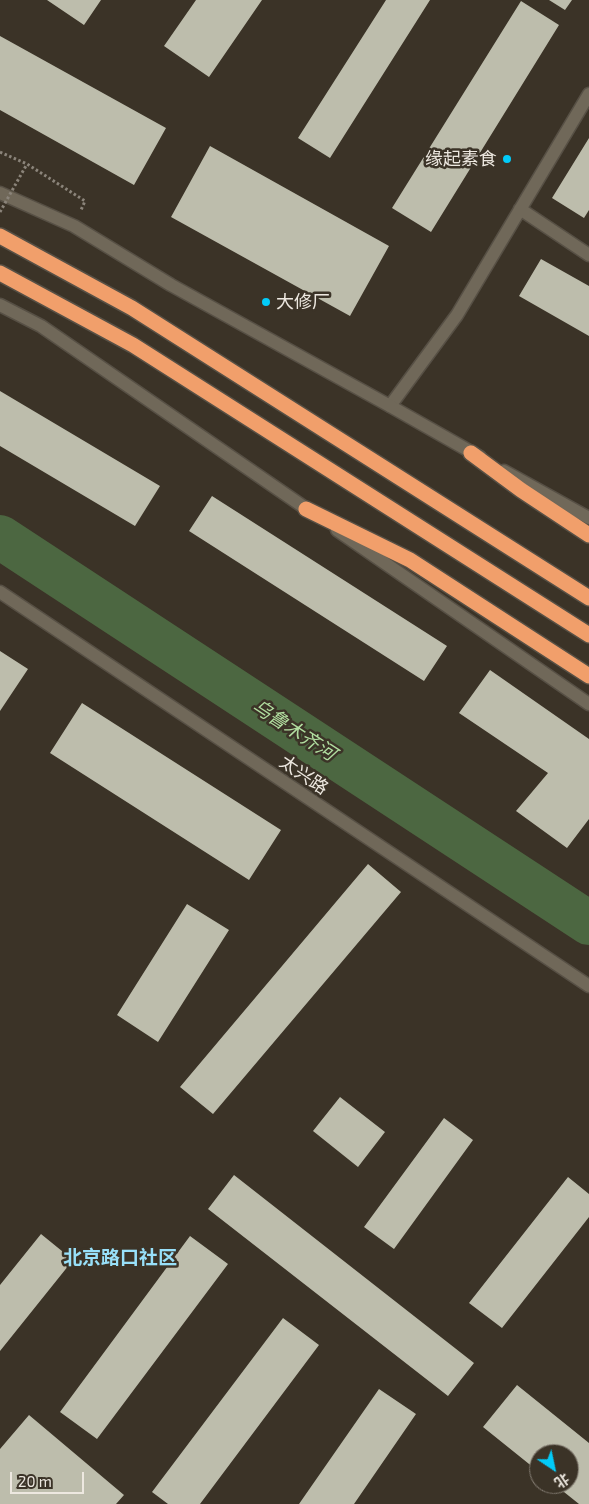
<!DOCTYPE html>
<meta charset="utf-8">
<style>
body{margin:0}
#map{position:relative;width:589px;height:1504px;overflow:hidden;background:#3b3327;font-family:"Exo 2","Noto Sans SC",sans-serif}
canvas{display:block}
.north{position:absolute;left:529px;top:1444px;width:50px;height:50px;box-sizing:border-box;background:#3b3327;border:1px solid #827b71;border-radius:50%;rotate:146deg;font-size:14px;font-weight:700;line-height:20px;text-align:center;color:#ede8e0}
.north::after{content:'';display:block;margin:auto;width:18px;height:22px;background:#02cbf9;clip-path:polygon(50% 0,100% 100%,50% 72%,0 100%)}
.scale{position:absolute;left:10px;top:1472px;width:74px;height:22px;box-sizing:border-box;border:2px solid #ede8e0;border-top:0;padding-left:6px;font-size:15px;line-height:18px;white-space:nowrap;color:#ede8e0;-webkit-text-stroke:4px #3b3327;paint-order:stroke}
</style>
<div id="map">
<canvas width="589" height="1504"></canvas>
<div class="north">北</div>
<div class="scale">20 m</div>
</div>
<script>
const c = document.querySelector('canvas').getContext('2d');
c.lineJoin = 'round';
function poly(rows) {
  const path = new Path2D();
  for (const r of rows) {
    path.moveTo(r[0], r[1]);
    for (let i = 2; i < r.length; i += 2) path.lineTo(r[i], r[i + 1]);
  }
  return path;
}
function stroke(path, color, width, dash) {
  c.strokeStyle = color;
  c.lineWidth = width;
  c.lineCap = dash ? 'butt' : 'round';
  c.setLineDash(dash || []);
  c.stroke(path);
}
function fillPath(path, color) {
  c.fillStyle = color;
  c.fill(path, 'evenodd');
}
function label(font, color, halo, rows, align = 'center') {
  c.font = font + ' "Exo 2","Noto Sans SC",sans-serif';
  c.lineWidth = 5;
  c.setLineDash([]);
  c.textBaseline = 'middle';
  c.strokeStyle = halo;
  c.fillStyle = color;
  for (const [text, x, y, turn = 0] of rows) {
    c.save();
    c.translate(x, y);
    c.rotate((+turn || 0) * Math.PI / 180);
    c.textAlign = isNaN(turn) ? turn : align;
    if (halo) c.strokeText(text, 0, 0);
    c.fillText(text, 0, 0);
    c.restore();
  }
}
stroke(poly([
 [0,537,589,923]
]), '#4c6741', 44);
fillPath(poly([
 [47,0,101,0,84,25],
 [196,0,262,0,209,77,164,46],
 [386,0,430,0,330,158,298,138],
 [549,0,572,0,565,10],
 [521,1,559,25,431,232,392,208],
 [0,36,166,128,134,185,0,110],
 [589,138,589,210,584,218,552,198],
 [210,146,389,246,350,316,171,217],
 [541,259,589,286,589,336,519,296],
 [0,391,160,486,135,526,0,446],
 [212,496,447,646,424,681,189,531],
 [0,651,28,669,0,711],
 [490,670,589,739,589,819,567,848,516,811,548,773,459,713],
 [82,703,281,830,249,880,50,753],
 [368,864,401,892,213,1114,180,1087],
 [187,904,229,930,158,1042,117,1015],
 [340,1097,385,1132,358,1167,313,1131],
 [444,1118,473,1140,394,1249,364,1227],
 [234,1175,474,1363,448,1396,208,1209],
 [568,1177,589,1194,589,1217,502,1328,469,1303],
 [41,1234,73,1260,0,1351,0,1285],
 [190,1236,228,1264,97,1439,60,1412],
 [283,1318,319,1345,200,1504,168,1504,152,1492],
 [517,1385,589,1443,589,1504,579,1504,554,1484,569,1484,569,1454,539,1454,539,1472,483,1427],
 [379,1389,416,1414,354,1504,299,1504],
 [29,1415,124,1495,116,1504,0,1504,0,1449]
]), '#bdbdac');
const street = poly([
 [520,209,589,255],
 [390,406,457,315,589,94],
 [0,592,589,986]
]);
const secondary = poly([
 [0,193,74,226,171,285,390,406,480,457],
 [0,305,41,326,314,514],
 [504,471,589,518],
 [337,530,589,704]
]);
const highway = poly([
 [0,236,132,308,589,598],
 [0,273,133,345,589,635],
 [471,453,521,490,589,535],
 [306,509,410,560,589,676]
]);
stroke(street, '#575045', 15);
stroke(secondary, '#575045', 15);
stroke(highway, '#575045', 18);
stroke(poly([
 [0,152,27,164,85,201,81,210]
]), '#8b847a', 3, [2.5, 2.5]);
stroke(street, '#706859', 12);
stroke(secondary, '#706859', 12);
stroke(highway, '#f19f6b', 15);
stroke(poly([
 [0,212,27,164]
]), '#8b847a', 3, [2.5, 2.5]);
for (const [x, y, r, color] of [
 [507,159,5,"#02cbf9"],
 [266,302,5,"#02cbf9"]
]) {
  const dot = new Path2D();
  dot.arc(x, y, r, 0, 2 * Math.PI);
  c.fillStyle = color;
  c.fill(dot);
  stroke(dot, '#3b3327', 2);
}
label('18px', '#ede8e0', '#3b3327', [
 ["缘起素食",497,159],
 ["大修厂",276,302,"left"]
], 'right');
label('18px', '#ede8e0', '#3b3327', [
 ["太兴路",304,775,34]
]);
label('italic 19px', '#b0dd9f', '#3b3327', [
 ["乌鲁木齐河",294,730,33]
]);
label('bold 19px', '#98e0f9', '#3b3327', [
 ["北京路口社区",120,1258]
]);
</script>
